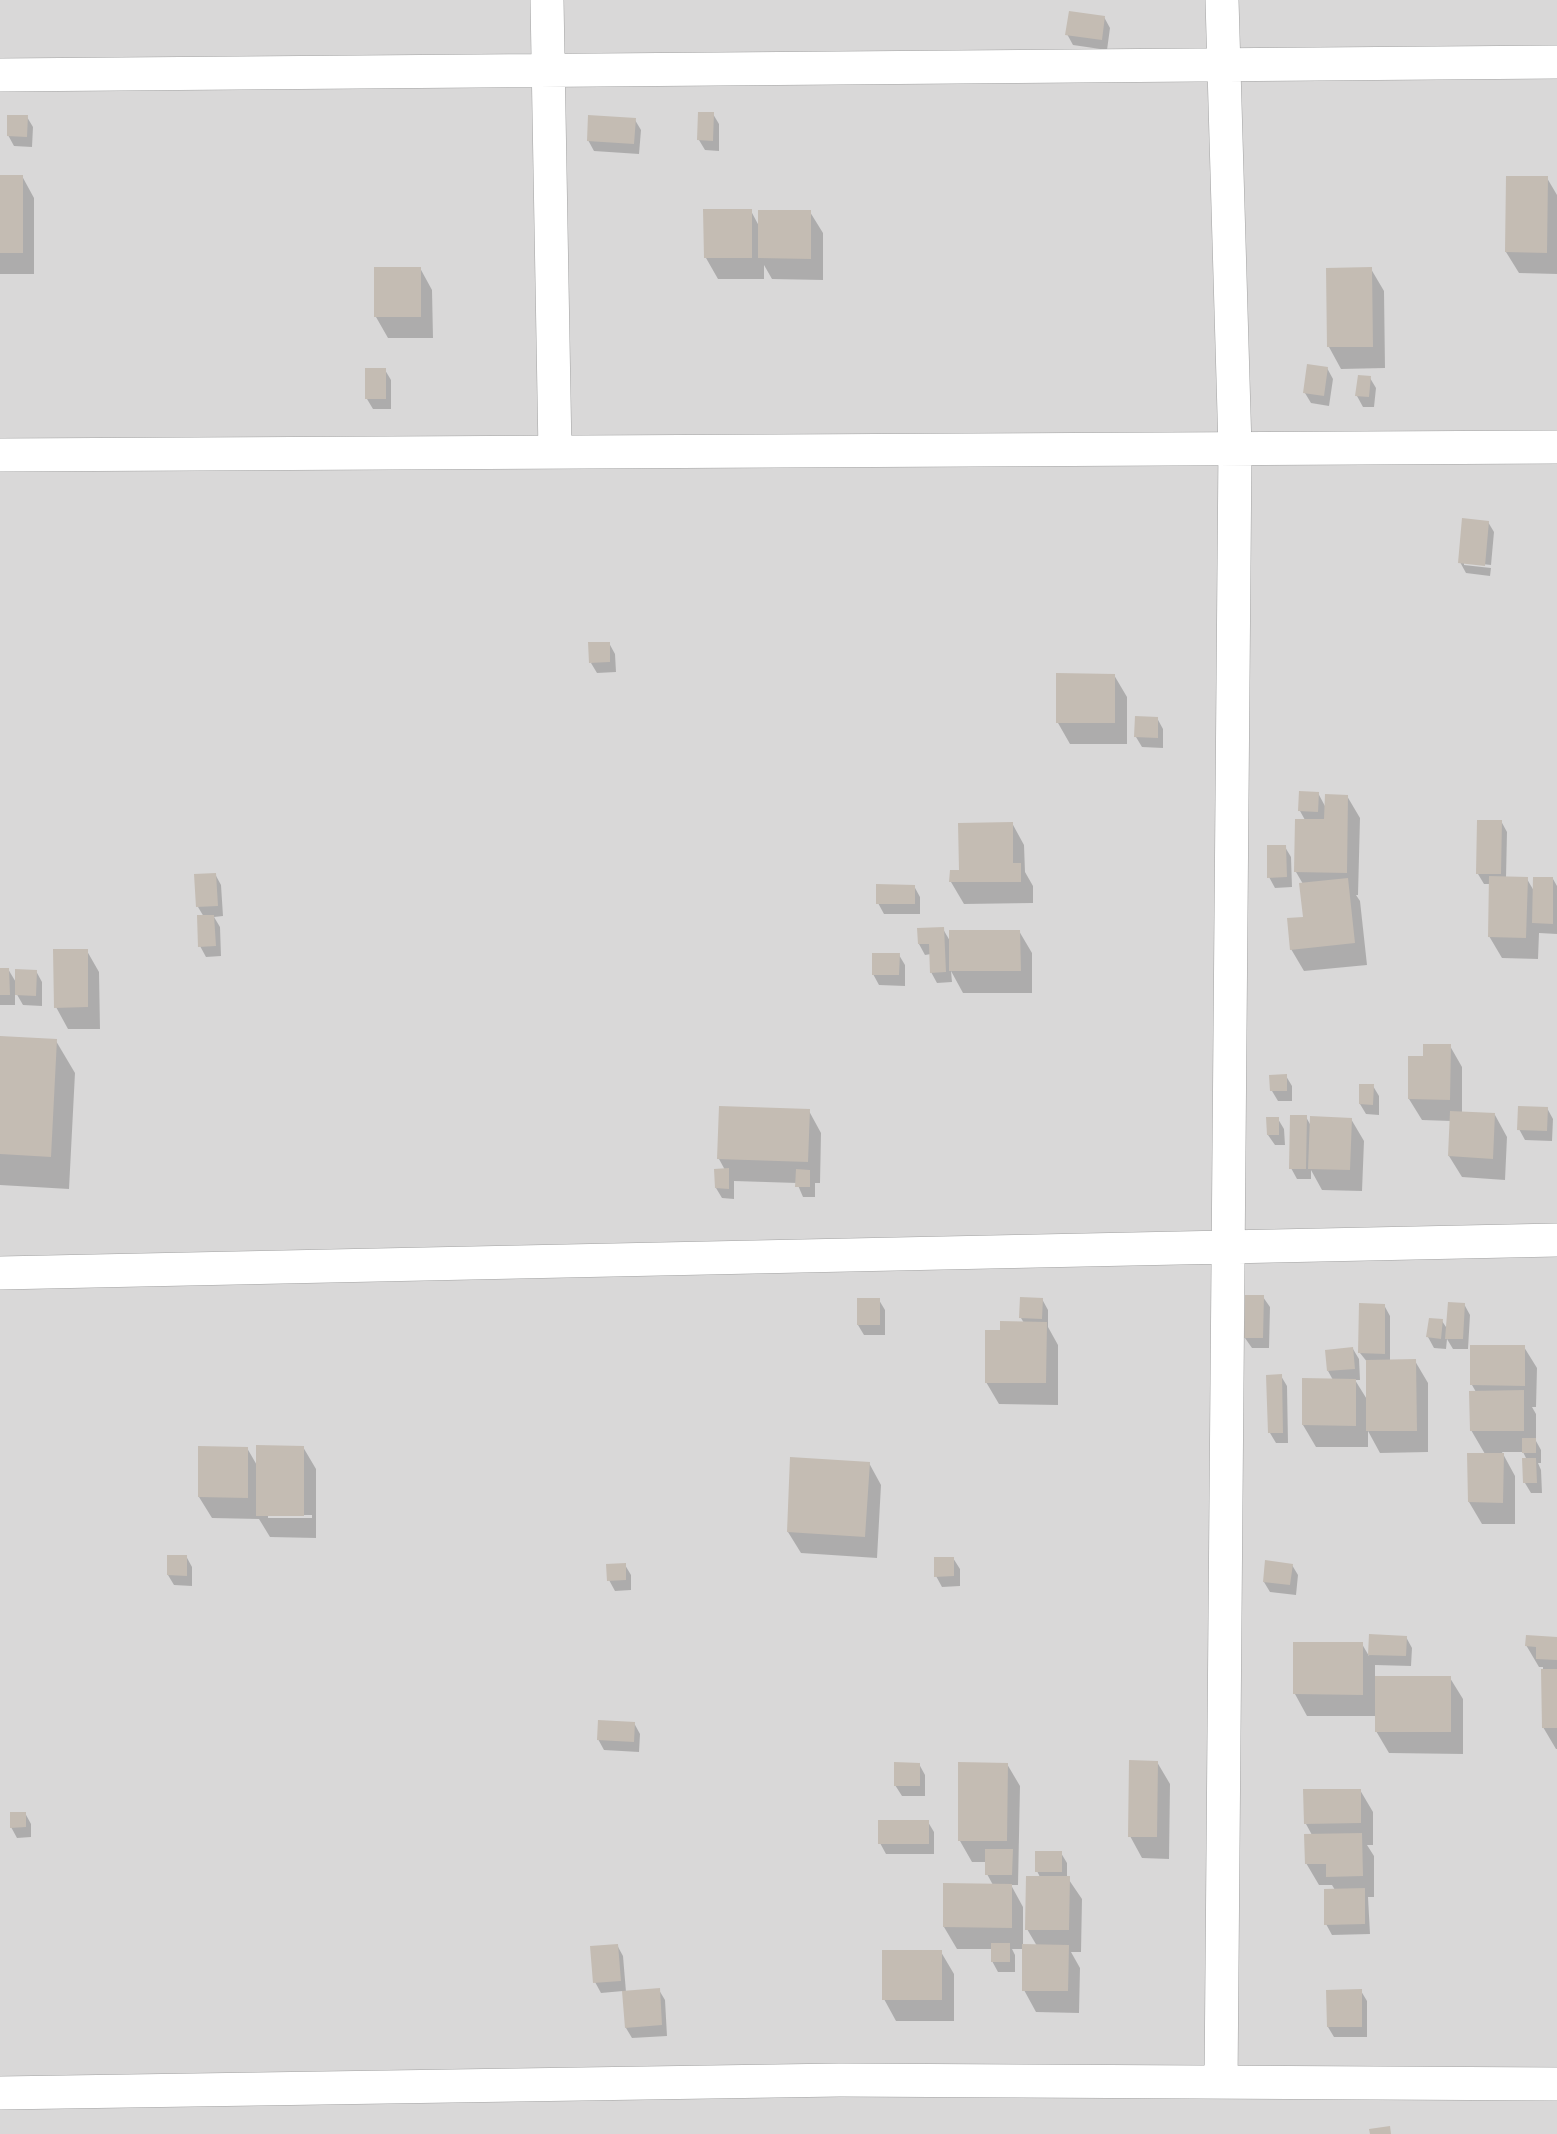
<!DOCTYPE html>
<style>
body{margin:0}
canvas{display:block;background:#edeae0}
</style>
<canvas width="1557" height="2134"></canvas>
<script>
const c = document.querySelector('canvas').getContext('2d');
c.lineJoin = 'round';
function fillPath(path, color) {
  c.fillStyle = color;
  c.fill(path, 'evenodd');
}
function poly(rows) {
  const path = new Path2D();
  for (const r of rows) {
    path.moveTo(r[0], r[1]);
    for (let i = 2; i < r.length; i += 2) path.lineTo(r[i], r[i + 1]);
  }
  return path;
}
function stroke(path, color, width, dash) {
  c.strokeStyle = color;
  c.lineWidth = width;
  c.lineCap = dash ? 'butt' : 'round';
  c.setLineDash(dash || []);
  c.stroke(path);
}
fillPath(poly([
 [0,0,1557,0,1557,2134,0,2134]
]), '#d9d8d8');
fillPath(poly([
 [1104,17,1110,28,1107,50,1073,45,1067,34],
 [713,114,719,124,719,151,705,150,699,140],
 [27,117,33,127,32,147,14,146,8,135],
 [635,120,641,130,639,154,594,151,588,140],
 [0,176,22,176,34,198,34,274,0,274],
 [1547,178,1557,195,1557,274,1519,273,1506,252],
 [751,211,759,226,810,212,823,233,823,280,772,279,764,265,764,279,718,279,706,258],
 [420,268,432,290,433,338,388,338,376,317],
 [1327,269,1371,269,1384,291,1385,368,1341,369,1329,347],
 [1327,368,1333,379,1329,406,1311,403,1305,393],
 [385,370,391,380,391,409,373,409,367,399],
 [1370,378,1376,388,1374,407,1363,407,1357,396],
 [1488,522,1494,532,1491,565,1464,562,1464,565,1491,568,1490,576,1466,573,1460,562],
 [609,643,615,654,616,672,597,673,591,663],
 [1114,675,1127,697,1127,744,1070,744,1058,723],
 [1157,718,1163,729,1163,748,1142,747,1136,737],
 [1318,793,1326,808,1347,796,1360,818,1358,895,1356,895,1360,901,1367,965,1304,971,1291,949,1305,918,1303,884,1296,872,1305,820,1300,811],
 [1501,821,1507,832,1506,878,1527,879,1534,891,1553,879,1557,886,1557,934,1539,933,1538,959,1502,958,1489,936,1491,884,1484,884,1478,874],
 [1012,823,1024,845,1025,872,1033,886,1033,903,964,904,951,882,951,872,960,871],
 [1285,847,1291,857,1292,887,1275,888,1269,877],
 [215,874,221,885,223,916,214,917,220,927,221,956,206,957,200,946,204,917,198,907],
 [914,886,920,897,920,914,884,914,878,903],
 [943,929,950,941,1019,931,1032,953,1032,993,963,993,951,971,952,982,937,983,931,972,931,954,925,955,919,944,919,930],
 [87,951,99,972,100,1029,68,1029,56,1007],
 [899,955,905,965,905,986,879,985,873,974],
 [8,969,17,984,36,971,42,982,42,1006,23,1005,15,991,15,1005,0,1005,0,970],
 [0,1037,56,1041,75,1073,69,1189,0,1185],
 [1450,1046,1462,1067,1462,1113,1495,1115,1507,1137,1505,1180,1462,1177,1449,1156,1451,1121,1422,1120,1409,1099,1424,1058],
 [1286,1076,1292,1086,1292,1101,1278,1101,1272,1091],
 [1373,1086,1379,1096,1379,1115,1366,1114,1360,1104],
 [1547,1108,1553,1119,1552,1141,1525,1140,1519,1129],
 [809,1111,821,1133,820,1183,815,1183,815,1197,803,1197,797,1183,734,1181,734,1199,722,1198,716,1188,725,1170,719,1159],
 [1306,1117,1311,1126,1351,1119,1364,1141,1362,1191,1322,1190,1311,1170,1311,1179,1297,1179,1291,1168],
 [1278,1119,1284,1129,1285,1145,1275,1145,1268,1135],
 [1263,1297,1270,1307,1269,1348,1252,1348,1245,1338],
 [1042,1299,1048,1310,1048,1327,1058,1345,1058,1405,999,1404,986,1382,1002,1332,1024,1323,1021,1318],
 [879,1300,885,1310,885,1335,864,1335,858,1325],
 [1464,1304,1470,1315,1468,1349,1453,1349,1447,1339,1446,1349,1434,1348,1428,1337,1442,1321,1448,1330],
 [1384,1305,1390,1316,1390,1361,1415,1361,1428,1383,1428,1452,1380,1453,1368,1431,1368,1447,1316,1447,1303,1425,1333,1380,1328,1371,1353,1349,1359,1359,1360,1380,1355,1380,1368,1401,1368,1363,1360,1353],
 [1524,1347,1537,1368,1536,1407,1532,1407,1536,1414,1536,1441,1541,1450,1541,1463,1538,1463,1541,1470,1542,1493,1531,1493,1525,1483,1527,1460,1523,1452,1502,1452,1515,1476,1515,1524,1482,1524,1469,1502,1485,1454,1471,1430,1476,1392,1472,1385],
 [1281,1376,1287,1386,1288,1443,1276,1443,1270,1433],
 [303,1447,316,1469,316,1538,270,1537,259,1519,212,1518,199,1497,247,1448,258,1467],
 [268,1515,312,1515,312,1518,268,1518],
 [869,1463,881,1485,877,1558,801,1553,788,1532],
 [186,1556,192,1567,192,1586,174,1585,168,1575],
 [953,1558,960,1569,960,1586,942,1587,936,1576],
 [625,1565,631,1575,631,1590,615,1591,609,1580],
 [1292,1565,1298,1575,1296,1595,1270,1592,1264,1582],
 [1370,1636,1406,1637,1412,1648,1411,1666,1375,1665,1375,1678,1450,1678,1463,1699,1463,1754,1389,1753,1376,1731,1377,1716,1307,1716,1295,1694,1362,1644,1369,1656],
 [1557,1638,1557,1749,1556,1749,1543,1727,1543,1667,1539,1667,1526,1645],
 [634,1723,640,1734,639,1752,604,1750,598,1739],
 [1157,1762,1170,1784,1169,1859,1142,1858,1130,1836],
 [919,1764,925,1775,925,1796,902,1796,895,1785],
 [1007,1764,1020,1786,1018,1885,1011,1885,1023,1907,1023,1946,1037,1946,1027,1929,1040,1877,1037,1871,1061,1853,1067,1863,1067,1877,1082,1899,1081,1952,1071,1952,1080,1968,1079,2013,1036,2012,1024,1990,1024,1949,1012,1949,1015,1955,1015,1972,998,1972,992,1961,992,1949,957,1949,944,1927,993,1885,987,1874,987,1862,972,1862,960,1841],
 [1360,1790,1373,1812,1373,1845,1367,1845,1374,1856,1374,1897,1368,1897,1370,1934,1332,1935,1326,1924,1335,1890,1332,1885,1319,1885,1306,1863,1312,1835,1306,1824],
 [25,1813,31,1824,31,1837,17,1838,11,1827],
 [928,1822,934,1832,934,1854,886,1854,880,1843],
 [617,1945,623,1956,626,1992,659,1990,665,2000,667,2036,632,2038,626,2028,623,1991,601,1993,595,1982],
 [941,1952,954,1974,954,2021,896,2021,884,1999],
 [1361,1991,1367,2001,1367,2037,1334,2037,1328,2027]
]), '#0003');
fillPath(poly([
 [1069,11,1105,16,1102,40,1065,35],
 [698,112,714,112,713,141,697,140],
 [7,115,28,115,27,137,7,136],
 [588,115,636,118,634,144,587,141],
 [0,175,23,175,23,253,0,253],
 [1506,176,1548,176,1547,253,1505,252],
 [703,209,752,209,752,258,704,258],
 [758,210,811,210,811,259,758,258],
 [374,267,421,267,421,317,374,317],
 [1372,267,1373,347,1327,347,1326,268],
 [1307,364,1328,367,1324,396,1303,393],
 [365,368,386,368,386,399,365,399],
 [1358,375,1371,376,1369,397,1355,396],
 [1462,518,1489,521,1485,566,1458,563],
 [588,642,610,642,610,662,589,663],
 [1056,673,1115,674,1115,723,1056,723],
 [1135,716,1158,717,1158,738,1134,737],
 [1299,791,1319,792,1318,812,1298,811],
 [1325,794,1348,795,1347,873,1294,872,1295,819,1324,819],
 [1477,820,1502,820,1501,874,1476,874],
 [1013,822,1013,863,1021,863,1021,882,949,882,950,870,959,870,958,823],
 [1267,845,1286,845,1287,877,1267,878],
 [216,873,218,906,196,907,194,874],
 [1489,876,1528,877,1526,938,1488,937],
 [1533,877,1553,877,1553,924,1532,923],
 [1348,878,1355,943,1290,950,1287,918,1303,917,1299,883],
 [876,884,915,885,915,904,876,904],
 [197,915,214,915,216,946,198,947],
 [944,927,946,972,930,973,929,944,918,944,917,928],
 [949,930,1020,930,1021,971,949,971],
 [53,949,88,949,88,1007,54,1008],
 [872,953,900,953,899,975,872,975],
 [0,968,9,968,10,995,0,995],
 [15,969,37,970,36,996,15,995],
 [0,1036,57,1039,51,1157,0,1154],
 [1423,1044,1451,1044,1450,1100,1408,1099,1408,1056,1423,1056],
 [1287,1074,1287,1091,1270,1091,1269,1075],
 [1359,1084,1374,1084,1373,1105,1359,1104],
 [719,1106,810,1109,808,1162,717,1159],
 [1518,1106,1548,1107,1547,1131,1517,1130],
 [1450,1111,1495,1113,1493,1159,1448,1156],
 [1290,1115,1307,1115,1306,1169,1289,1169],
 [1310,1116,1352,1118,1350,1170,1308,1169],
 [1266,1117,1279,1117,1279,1135,1267,1135],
 [729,1168,729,1189,715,1188,714,1169],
 [796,1169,810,1170,810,1187,795,1187],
 [1245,1295,1264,1295,1263,1338,1244,1338],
 [1020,1297,1043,1298,1042,1319,1019,1318],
 [857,1298,880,1298,880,1325,857,1325],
 [1448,1302,1465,1303,1463,1339,1445,1339],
 [1359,1303,1385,1304,1385,1354,1358,1353],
 [1429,1318,1443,1319,1441,1339,1426,1337],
 [1000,1321,1047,1322,1046,1383,985,1383,985,1330,1000,1330],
 [1470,1345,1525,1345,1525,1386,1470,1385],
 [1353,1347,1355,1369,1327,1371,1325,1350],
 [1416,1359,1417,1431,1366,1431,1366,1360],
 [1282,1374,1283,1433,1268,1433,1266,1375],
 [1302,1378,1356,1379,1356,1426,1302,1425],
 [1524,1390,1524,1431,1470,1431,1469,1391],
 [1522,1438,1536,1438,1536,1453,1522,1453],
 [256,1445,304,1446,304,1516,256,1516],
 [198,1446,248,1447,248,1498,198,1497],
 [1467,1453,1504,1453,1503,1503,1468,1502],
 [790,1457,870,1462,865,1537,787,1532],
 [1522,1458,1536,1458,1537,1483,1523,1483],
 [167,1555,187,1555,187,1576,167,1575],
 [934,1557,954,1557,954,1576,934,1577],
 [1265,1560,1293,1564,1290,1585,1263,1582],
 [626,1563,626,1580,607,1581,606,1564],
 [1369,1634,1407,1636,1406,1656,1368,1655],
 [1526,1635,1557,1637,1557,1660,1536,1659,1536,1647,1525,1646],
 [1293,1642,1363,1642,1363,1695,1293,1694],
 [1541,1669,1557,1669,1557,1728,1542,1728],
 [1375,1676,1451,1676,1451,1732,1375,1732],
 [598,1720,635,1722,634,1742,597,1740],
 [1129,1760,1158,1761,1157,1837,1128,1837],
 [894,1762,920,1763,920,1786,894,1786],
 [958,1762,1008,1763,1007,1841,958,1841],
 [1303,1789,1361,1789,1361,1823,1304,1824],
 [10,1812,26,1812,26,1827,10,1828],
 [878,1820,929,1820,929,1844,878,1844],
 [1362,1833,1363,1876,1326,1877,1326,1864,1305,1864,1304,1834],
 [985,1849,1013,1849,1012,1875,985,1875],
 [1035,1851,1062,1851,1062,1872,1035,1872],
 [1026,1876,1070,1876,1069,1930,1025,1930],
 [943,1883,1012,1884,1012,1928,943,1927],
 [1365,1888,1365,1924,1324,1925,1324,1889],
 [991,1943,1010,1943,1010,1962,991,1962],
 [618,1944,621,1981,593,1983,590,1946],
 [1022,1944,1069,1945,1068,1991,1022,1991],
 [882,1950,942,1950,942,2000,882,2000],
 [660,1988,662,2025,625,2028,622,1991],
 [1362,1989,1362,2027,1327,2027,1326,1990],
 [1390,2126,1391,2134,1370,2134,1369,2129]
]), '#c4bcb3');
const street = poly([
 [547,0,555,452],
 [0,75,1557,62],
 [0,455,1557,447],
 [0,1273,1557,1240],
 [1221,2082,1235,448,1222,0],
 [0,2093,840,2080,1557,2084]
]);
stroke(street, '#a2a2a2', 34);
stroke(street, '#fff', 33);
</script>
